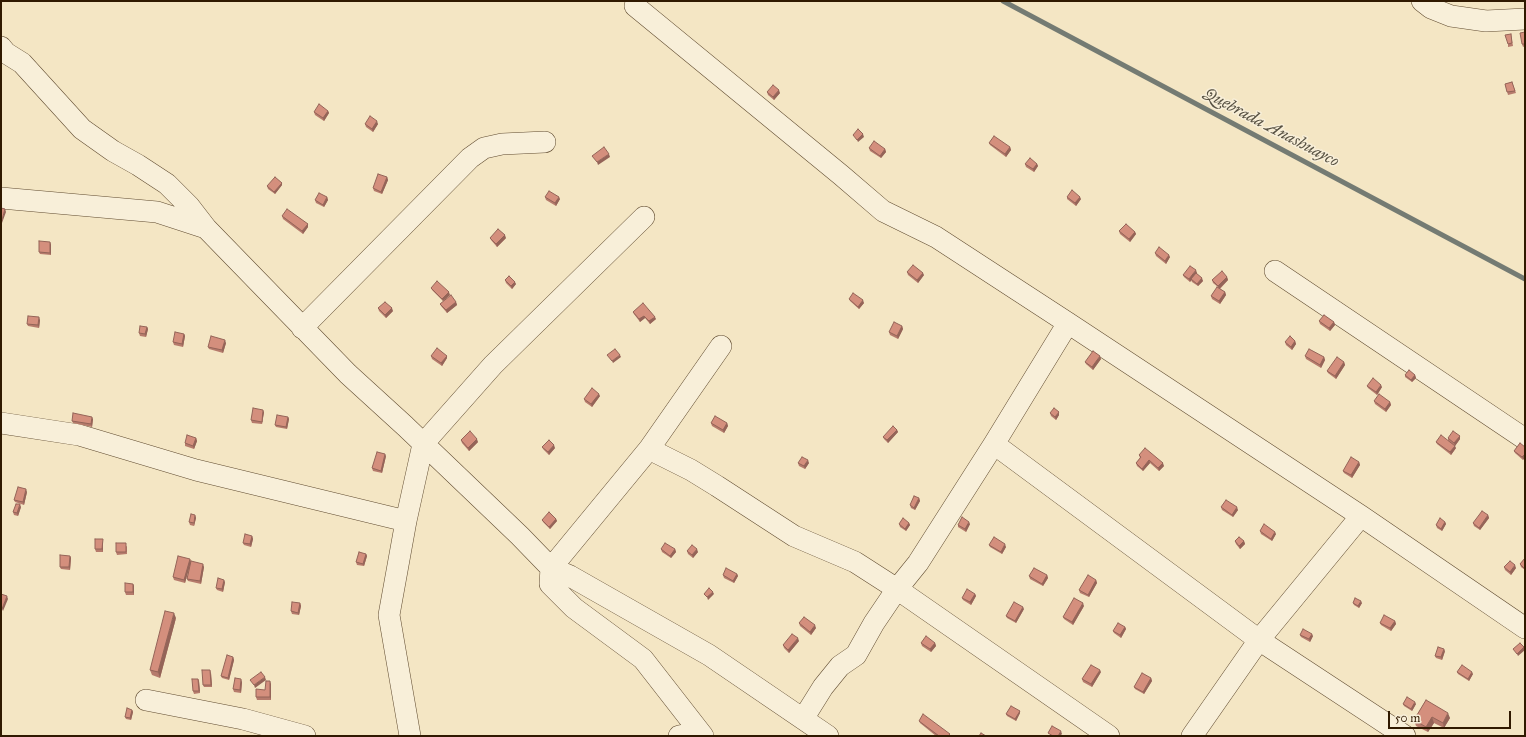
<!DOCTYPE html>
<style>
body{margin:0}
#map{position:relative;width:1526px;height:737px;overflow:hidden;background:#f4e6c4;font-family:"IM FELL Great Primer",serif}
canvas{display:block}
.frame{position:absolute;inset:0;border:2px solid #301900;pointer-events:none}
.scale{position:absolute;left:1388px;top:711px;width:123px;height:18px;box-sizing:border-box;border:2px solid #301900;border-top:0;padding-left:5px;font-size:12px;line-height:14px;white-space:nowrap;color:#301900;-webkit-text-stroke:3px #f8efd9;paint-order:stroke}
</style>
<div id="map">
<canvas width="1526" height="737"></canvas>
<div class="frame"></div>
<div class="scale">50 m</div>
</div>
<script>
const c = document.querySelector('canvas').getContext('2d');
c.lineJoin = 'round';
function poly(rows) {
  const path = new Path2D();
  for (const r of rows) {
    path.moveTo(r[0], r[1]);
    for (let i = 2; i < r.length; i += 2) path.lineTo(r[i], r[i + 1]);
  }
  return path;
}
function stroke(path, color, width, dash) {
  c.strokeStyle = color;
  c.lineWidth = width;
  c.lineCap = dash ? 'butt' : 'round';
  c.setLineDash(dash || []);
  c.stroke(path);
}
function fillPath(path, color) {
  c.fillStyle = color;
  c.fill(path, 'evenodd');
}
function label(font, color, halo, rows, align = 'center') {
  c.font = font + ' "IM FELL Great Primer",serif';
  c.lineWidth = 3;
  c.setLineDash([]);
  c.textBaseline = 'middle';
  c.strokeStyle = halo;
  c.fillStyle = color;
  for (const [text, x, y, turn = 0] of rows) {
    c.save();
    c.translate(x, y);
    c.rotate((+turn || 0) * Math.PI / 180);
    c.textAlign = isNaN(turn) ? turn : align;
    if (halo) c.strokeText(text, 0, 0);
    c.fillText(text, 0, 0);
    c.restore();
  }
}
stroke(poly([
 [1003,1,1525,279]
]), '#747b73', 5);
const minor = poly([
 [1422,1,1431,8,1451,16,1486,21,1525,19],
 [635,6,841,175,883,211,936,237,1068,323,1361,516,1525,628],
 [1,47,6,53,22,63,82,129,113,151,138,165,167,184,189,206,206,228],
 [1,198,157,212,206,228,348,374,405,426,520,536,551,568,570,576,709,655,828,736],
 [1275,271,1525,439],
 [302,328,470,158,484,148,502,144,545,142],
 [1,423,79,435,196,470,406,521],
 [994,444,1259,640,1405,736],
 [649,449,691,470,717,486,794,536,855,562,897,589,1109,736],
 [146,700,243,719,305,736],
 [803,719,823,687,840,666,856,655,874,623,897,589,918,563,994,444,1068,323],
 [410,736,389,615,406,521,423,444,493,365,644,217],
 [679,736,699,732],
 [703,736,643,659,574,608,550,584,551,568,649,449,721,346],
 [1192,736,1259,640,1361,516]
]);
stroke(minor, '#614c31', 22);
stroke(minor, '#f8efd9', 21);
fillPath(poly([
 [1525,32,1525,46,1523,47,1522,44],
 [1511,34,1513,46,1508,47,1508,44],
 [1512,82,1516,93,1508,95,1505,84],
 [767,92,780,93,774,100,768,95],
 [328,111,329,113,324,121,315,115,314,112],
 [365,124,378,124,373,132,366,127],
 [989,143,1010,147,1011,150,1006,157,990,145],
 [869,148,885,149,886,152,881,158,870,151],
 [1025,164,1037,164,1038,166,1034,172,1026,167],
 [387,177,388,180,382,194,374,191,373,188],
 [282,183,282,185,275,194,268,189,267,186],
 [327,197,328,200,324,207,316,203,315,200],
 [545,197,560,199,556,206,546,200],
 [1067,197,1081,199,1076,206,1067,199],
 [282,216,308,224,308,227,303,234,283,219],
 [1119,231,1135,232,1136,234,1130,242,1120,234],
 [490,238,506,238,497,247,491,240],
 [50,242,51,245,51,255,40,254,39,252],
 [1155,253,1170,257,1166,264,1156,256],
 [907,272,924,275,918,283,908,275],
 [1196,273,1203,281,1198,286,1192,282,1191,280,1190,282,1184,277,1183,275,1197,273],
 [1227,277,1228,280,1220,289,1225,292,1226,295,1220,304,1212,299,1211,296,1218,287,1213,283,1212,280],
 [505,280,516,284,512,289,506,283],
 [431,288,450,295,443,301,432,290],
 [849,299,864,303,859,309,850,301],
 [456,302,457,305,447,313,441,306,440,304],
 [378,308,393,311,386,318,379,311],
 [633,312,656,319,650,324,645,318,640,322,634,314],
 [40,320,39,328,28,326,27,324],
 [1319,321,1334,322,1335,325,1330,331,1320,324],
 [902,326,903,329,898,339,890,335,889,332],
 [147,327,148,329,146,337,140,336,139,333],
 [184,334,185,336,183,347,174,345,173,342],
 [1295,341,1296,344,1292,350,1286,345,1285,342],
 [226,343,223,353,209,349,208,347],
 [431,356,447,356,447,358,442,366,432,359],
 [1305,356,1324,357,1325,360,1321,368,1306,359],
 [1101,359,1093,370,1086,364,1085,362],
 [1344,362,1345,365,1336,379,1328,373,1327,371],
 [1405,375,1415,375,1416,378,1412,382,1405,377],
 [1367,386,1382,387,1377,395,1368,388],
 [600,396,592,407,585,402,584,399],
 [1374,401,1390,402,1391,405,1386,412,1375,404],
 [264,412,262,424,252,423,251,420],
 [1050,413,1059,415,1056,420,1051,416],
 [288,417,289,419,287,429,276,427,275,425],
 [93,419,92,427,73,423,72,421],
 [711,423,727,423,728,426,724,433,712,426],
 [897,430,898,432,888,443,884,439,883,437],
 [1460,436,1460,439,1455,446,1448,441,1448,438],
 [196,438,197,441,194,449,185,446,185,443],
 [461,440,478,442,469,451,462,443],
 [1436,442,1456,448,1451,455,1437,444],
 [1520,443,1523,460,1515,453,1514,451],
 [542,447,555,448,549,455,543,449],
 [1139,455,1164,466,1159,471,1150,463,1143,471,1137,466,1136,463,1140,458],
 [386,456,382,473,373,471,372,468],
 [1359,462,1360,465,1352,478,1344,473,1343,471],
 [798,463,809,463,805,469,799,466],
 [27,492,24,505,15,502,14,500],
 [919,498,920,501,915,510,911,508,910,505],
 [21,507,18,516,14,515,13,512],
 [1221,507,1238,510,1233,517,1222,510],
 [195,515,196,518,194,526,190,525,189,522],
 [1488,515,1489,518,1480,530,1474,526,1473,523],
 [556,519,557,521,550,529,543,522,542,520],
 [1445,522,1446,524,1442,531,1437,528,1436,525],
 [909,523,910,525,906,531,900,527,899,524],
 [970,524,966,532,958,527,958,525],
 [1260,531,1276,534,1272,541,1261,534],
 [252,536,253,539,251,547,244,545,243,543],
 [1235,541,1244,541,1245,544,1240,549,1236,544],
 [103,542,103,552,96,552,95,549],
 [989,545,1006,547,1002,554,990,547],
 [127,546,127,554,117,555,116,552],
 [661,549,675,549,676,552,671,558,662,552],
 [687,551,698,552,693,558,688,554],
 [366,554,367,556,364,566,357,565,356,562],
 [70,556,71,558,70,570,61,569,60,567],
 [1525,558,1525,570,1521,567,1520,564],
 [190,559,191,562,204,567,201,584,188,581,187,579,190,563,185,583,174,580,173,577],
 [1504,567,1516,568,1511,575,1505,570],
 [737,574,738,576,734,583,724,578,723,575],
 [1047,575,1048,578,1043,586,1030,579,1029,576],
 [1096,580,1097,583,1089,597,1080,593,1079,590],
 [225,582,223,592,217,590,216,588],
 [133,584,134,586,134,595,126,595,125,592],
 [975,594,976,596,971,605,963,600,962,598],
 [300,603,301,606,299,615,292,614,291,611],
 [1353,603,1362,603,1359,608,1354,605],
 [1084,606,1073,625,1064,619,1063,617],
 [1024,609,1016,623,1007,618,1006,616],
 [176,618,160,678,152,675,150,670],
 [1395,621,1396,624,1391,631,1381,625,1380,623],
 [799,623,816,628,811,635,800,626],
 [1125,627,1126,629,1121,638,1114,633,1113,631],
 [1300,635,1313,636,1310,642,1301,637],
 [799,641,789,653,784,648,783,645],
 [921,643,935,643,936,646,931,652,922,646],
 [1445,651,1442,660,1436,658,1435,656],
 [233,657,234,660,229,680,222,678,221,676],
 [1101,672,1092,687,1083,682,1082,679],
 [1457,672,1473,674,1469,681,1458,674],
 [211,673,212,687,204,687,203,685],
 [1151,678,1152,681,1144,694,1135,689,1134,687],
 [198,679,199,681,200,693,194,694,193,691],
 [242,682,241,693,234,692,233,689],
 [271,684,271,700,257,700,256,697,265,690],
 [1426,700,1450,718,1444,728,1434,723,1428,732,1416,726,1414,720],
 [1403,704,1416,704,1412,711,1404,706],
 [132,710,133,712,131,720,126,719,125,717],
 [1020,711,1020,713,1016,721,1007,716,1006,714],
 [919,721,950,734,950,736,936,736,920,723]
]), '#b67b6c');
fillPath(poly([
 [779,90,780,93,774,100,773,97],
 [328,111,329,113,324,121,323,118],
 [377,121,378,124,373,132,372,129],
 [863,134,864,137,858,142,857,140],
 [1010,147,1011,150,1006,157,1005,154],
 [885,149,886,152,881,158,880,156],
 [609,154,610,157,598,165,597,162],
 [1037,164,1038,166,1034,172,1033,169],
 [387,177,388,180,382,194,381,192],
 [282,183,282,185,275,194,274,192],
 [327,197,328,200,324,207,323,205],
 [559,197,560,199,556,206,555,203],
 [1080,197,1081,199,1076,206,1075,203],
 [5,209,6,212,2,223,2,220],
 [308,224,308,227,303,234,302,231],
 [1135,232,1136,234,1130,242,1129,239],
 [505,235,506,238,497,247,496,244],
 [50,242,51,245,51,255,50,253],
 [1169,255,1170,257,1166,264,1165,261],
 [1196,270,1197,273,1190,282,1189,279],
 [923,273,924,275,918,283,917,280],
 [1227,277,1228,280,1219,289,1218,286],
 [1202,278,1203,281,1198,286,1197,284],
 [515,282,516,284,512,289,511,286],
 [449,292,450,295,443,301,442,299],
 [1225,292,1226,295,1220,304,1219,301],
 [863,300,864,303,859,309,858,307],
 [456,302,457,305,447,313,446,310],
 [392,308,393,311,386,318,385,315],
 [644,316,645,318,640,322,639,319],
 [39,317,40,320,39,328,38,325],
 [655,317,656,319,650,324,649,321],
 [1334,322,1335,325,1330,331,1329,328],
 [902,326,903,329,898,339,897,336],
 [147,327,148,329,146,337,145,334],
 [184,334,185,336,183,347,182,344],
 [225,340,226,343,223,353,222,350],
 [1295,341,1296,344,1292,350,1291,347],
 [620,355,621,357,613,363,612,361],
 [447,356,447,358,442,366,441,363],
 [1100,356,1101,359,1093,370,1092,367],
 [1324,357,1325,360,1321,368,1320,365],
 [1344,362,1345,365,1336,379,1335,376],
 [1415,375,1416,378,1412,382,1411,380],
 [1381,385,1382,387,1377,395,1376,392],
 [599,394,600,396,592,407,591,404],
 [1390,402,1391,405,1386,412,1385,409],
 [263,410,264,412,262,424,262,422],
 [1059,412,1059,415,1056,420,1055,417],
 [92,417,93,419,92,427,91,424],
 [288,417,289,419,287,429,286,427],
 [727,423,728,426,724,433,723,430],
 [897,430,898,432,888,443,887,440],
 [1460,436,1460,439,1455,446,1454,443],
 [196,438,197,441,194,449,193,446],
 [477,439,478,442,469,451,468,448],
 [554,445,555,448,549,455,548,452],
 [1455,446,1456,448,1451,455,1450,452],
 [385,454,386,456,382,473,381,471],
 [1525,454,1525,458,1523,460,1522,457],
 [808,460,809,463,805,469,804,466],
 [1149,460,1150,463,1143,471,1142,469],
 [1359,462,1360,465,1352,478,1351,475],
 [1163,463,1164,466,1159,471,1158,468],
 [26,489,27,492,24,505,23,502],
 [919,498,920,501,915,510,914,508],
 [20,504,21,507,18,516,17,513],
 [1237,507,1238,510,1233,517,1232,515],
 [195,515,196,518,194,526,194,523],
 [1488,515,1489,518,1480,530,1479,528],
 [556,519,557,521,550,529,549,527],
 [969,522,970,524,966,532,965,529],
 [1445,522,1446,524,1442,531,1441,529],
 [909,523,910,525,906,531,905,529],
 [1275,532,1276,534,1272,541,1271,539],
 [252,536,253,539,251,547,250,544],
 [103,539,103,552,102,549],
 [1244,541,1245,544,1240,549,1239,546],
 [1005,544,1006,547,1002,554,1001,552],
 [675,549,676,552,671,558,670,556],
 [697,549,698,552,693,558,692,555],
 [366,554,367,556,364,566,363,564],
 [70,556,71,558,70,570,69,567],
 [190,559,191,562,185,583,184,580],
 [203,564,204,567,201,584,200,581],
 [1515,565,1516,568,1511,575,1510,572],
 [737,574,738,576,734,583,733,581],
 [1047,575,1048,578,1043,586,1042,584],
 [224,580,225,582,223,592,222,589],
 [1096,580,1097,583,1089,597,1088,595],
 [133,584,134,586,134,595,133,592],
 [713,592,714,594,708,600,707,597],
 [975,594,976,596,971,605,970,602],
 [7,596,8,599,3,611,2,609],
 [1361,601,1362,603,1359,608,1358,606],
 [300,603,301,606,299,615,298,613],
 [1083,603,1084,606,1073,625,1072,622],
 [1023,607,1024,609,1016,623,1015,621],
 [174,613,176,618,160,678,158,672],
 [1395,621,1396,624,1391,631,1390,628],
 [815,625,816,628,811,635,810,632],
 [1125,627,1126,629,1121,638,1120,635],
 [1312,634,1313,636,1310,642,1309,639],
 [798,638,799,641,789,653,788,650],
 [935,643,936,646,931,652,930,649],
 [1524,647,1525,650,1518,656,1517,654],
 [1444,649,1445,651,1442,660,1441,657],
 [233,657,234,660,229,680,228,678],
 [210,670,211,673,212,687,211,685],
 [1100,670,1101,672,1092,687,1091,684],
 [1472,672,1473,674,1469,681,1468,679],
 [265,677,266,680,255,688,254,685],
 [1151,678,1152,681,1144,694,1143,692],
 [198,679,199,681,200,693,199,691],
 [241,679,242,682,241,693,240,690],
 [270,681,271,684,271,700,270,697],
 [1415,702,1416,704,1412,711,1411,709],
 [132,710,133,712,131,720,130,718],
 [1020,711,1020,713,1016,721,1015,719],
 [1448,713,1450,718,1444,728,1443,723],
 [1432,717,1434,723,1428,732,1426,727],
 [1061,731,1062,734,1060,736,1058,736]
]), '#946458');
const building = poly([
 [1525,32,1525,44,1522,44,1520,33,1525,32],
 [1511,34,1512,43,1508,44,1505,35,1511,34],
 [1512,82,1515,91,1507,92,1505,84,1512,82],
 [773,85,779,90,773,97,767,92,773,85],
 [319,104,328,111,323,118,314,112,319,104],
 [370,116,377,121,372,129,365,124,370,116],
 [858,129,863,134,857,140,853,135,858,129],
 [994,136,1010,147,1005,154,989,143,994,136],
 [874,141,885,149,880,156,869,148,874,141],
 [604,147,609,154,597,162,592,156,604,147],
 [1030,158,1037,164,1033,169,1025,164,1030,158],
 [378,174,387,177,381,192,373,188,378,174],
 [275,177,282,183,274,192,267,186,275,177],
 [1072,190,1080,197,1075,203,1067,197,1072,190],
 [549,191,559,197,555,203,545,197,549,191],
 [319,193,327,197,323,205,315,200,319,193],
 [1,208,5,209,2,220,1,220,1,208],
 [287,209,308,224,302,231,282,216,287,209],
 [1126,224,1135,232,1129,239,1119,231,1126,224],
 [498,229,505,235,496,244,490,238,498,229],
 [39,241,50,242,50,253,39,252,39,241],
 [1159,247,1169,255,1165,261,1155,253,1159,247],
 [913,265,923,273,917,280,907,272,913,265],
 [1190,266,1196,270,1189,279,1183,275,1190,266],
 [1222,271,1227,277,1218,286,1212,280,1222,271],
 [1196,273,1202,278,1197,284,1191,279,1196,273],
 [509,276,515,282,511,286,505,280,509,276],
 [437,281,449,292,442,299,431,288,437,281],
 [1217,287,1225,292,1219,301,1211,296,1217,287],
 [853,293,863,300,858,307,849,299,853,293],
 [451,295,456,302,446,310,440,304,451,295],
 [385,302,392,308,385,315,378,308,385,302],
 [643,303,655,317,649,321,644,316,639,319,633,312,643,303],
 [1324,315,1334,322,1329,328,1319,321,1324,315],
 [28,316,39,317,38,325,27,324,28,316],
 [894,322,902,326,897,336,889,332,894,322],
 [140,326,147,327,145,334,139,333,140,326],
 [175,332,184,334,182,344,173,342,175,332],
 [211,336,225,340,222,350,208,347,211,336],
 [1290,336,1295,341,1291,347,1285,342,1290,336],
 [437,348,447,356,441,363,431,356,437,348],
 [615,349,620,355,612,361,607,355,615,349],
 [1309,349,1324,357,1320,365,1305,356,1309,349],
 [1093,351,1100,356,1092,367,1085,362,1093,351],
 [1337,357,1344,362,1335,376,1327,371,1337,357],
 [1409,370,1415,375,1411,380,1405,375,1409,370],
 [1373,378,1381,385,1376,392,1367,386,1373,378],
 [592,388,599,394,591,404,584,399,592,388],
 [1379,394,1390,402,1385,409,1374,401,1379,394],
 [253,408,263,410,262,422,251,420,253,408],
 [1054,408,1059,412,1055,417,1050,413,1054,408],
 [73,413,92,417,91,424,72,421,73,413],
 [277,415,288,417,286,427,275,425,277,415],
 [715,416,727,423,723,430,711,423,715,416],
 [893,426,897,430,887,440,883,437,893,426],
 [470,431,477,439,468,448,461,440,470,431],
 [1453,431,1460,436,1454,443,1448,438,1453,431],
 [187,435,196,438,193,446,185,443,187,435],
 [1441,435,1455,446,1450,452,1436,442,1441,435],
 [549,440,554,445,548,452,542,447,549,440],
 [1520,443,1525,447,1525,454,1522,457,1514,451,1520,443],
 [1145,448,1163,463,1158,468,1149,460,1142,469,1136,463,1141,457,1139,455,1145,448],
 [377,452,385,454,381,471,372,468,377,452],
 [802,457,808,460,804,466,798,463,802,457],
 [1351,457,1359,462,1351,475,1343,471,1351,457],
 [18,487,26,489,23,502,14,500,18,487],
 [914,496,919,498,914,508,910,505,914,496],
 [1226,500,1237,507,1232,515,1221,507,1226,500],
 [16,504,20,504,17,513,13,512,16,504],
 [1482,511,1488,515,1479,528,1473,523,1482,511],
 [549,512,556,519,549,527,542,520,549,512],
 [191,514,195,515,194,523,189,522,191,514],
 [962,517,969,522,965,529,958,525,962,517],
 [903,518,909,523,905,529,899,524,903,518],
 [1440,518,1445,522,1441,529,1436,525,1440,518],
 [1264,524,1275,532,1271,539,1260,531,1264,524],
 [245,534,252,536,250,544,243,543,245,534],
 [994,537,1005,544,1001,552,989,545,994,537],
 [1239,537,1244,541,1239,546,1235,541,1239,537],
 [95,539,103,539,102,549,95,549,95,539],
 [116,543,126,543,126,552,116,552,116,543],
 [665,543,675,549,670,556,661,549,665,543],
 [692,545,697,549,692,555,687,551,692,545],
 [359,552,366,554,363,564,356,562,359,552],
 [60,555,70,556,69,567,60,567,60,555],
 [178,556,190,559,184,580,173,577,178,556],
 [1525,558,1525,569,1520,564,1525,558],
 [191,561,203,564,200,581,187,579,191,561],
 [1510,561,1515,565,1510,572,1504,567,1510,561],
 [726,568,737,574,733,581,723,575,726,568],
 [1034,568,1047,575,1042,584,1029,576,1034,568],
 [1088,575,1096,580,1088,595,1079,590,1088,575],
 [218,578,224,580,222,589,216,588,218,578],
 [125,583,133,584,133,592,125,592,125,583],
 [709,588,713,592,707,597,704,594,709,588],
 [967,589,975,594,970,602,962,598,967,589],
 [1,594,7,596,2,609,1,608,1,594],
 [1074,598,1083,603,1072,622,1063,617,1074,598],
 [1355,598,1361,601,1358,606,1353,603,1355,598],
 [292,602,300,603,298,613,291,611,292,602],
 [1014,602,1023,607,1015,621,1006,616,1014,602],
 [165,611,174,613,158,672,150,670,165,611],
 [1384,615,1395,621,1390,628,1380,623,1384,615],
 [804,617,815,625,810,632,799,623,804,617],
 [1118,623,1125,627,1120,635,1113,631,1118,623],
 [1303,629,1312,634,1309,639,1300,635,1303,629],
 [792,634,798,638,788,650,783,645,792,634],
 [926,636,935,643,930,649,921,643,926,636],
 [1520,643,1524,647,1517,654,1513,649,1520,643],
 [1438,647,1444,649,1441,657,1435,656,1438,647],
 [227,655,233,657,228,678,221,676,227,655],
 [1091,665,1100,670,1091,684,1082,679,1091,665],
 [1462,665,1472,672,1468,679,1457,672,1462,665],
 [202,670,210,670,211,685,203,685,202,670],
 [261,672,265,677,254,685,250,680,261,672],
 [1142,673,1151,678,1143,692,1134,687,1142,673],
 [235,678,241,679,240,690,233,689,235,678],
 [192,679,198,679,199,691,193,691,192,679],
 [266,681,270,681,270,697,256,697,256,689,265,690,266,681],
 [1407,697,1415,702,1411,709,1403,704,1407,697],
 [1426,700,1448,713,1443,723,1432,717,1426,727,1414,720,1426,700],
 [1011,706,1020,711,1015,719,1006,714,1011,706],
 [127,708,132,710,130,718,125,717,127,708],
 [923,714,950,734,948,736,939,736,919,721,923,714],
 [1052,726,1061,731,1058,736,1053,736,1048,733,1052,726],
 [981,733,986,736,979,736,981,733]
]);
fillPath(building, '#d48f7d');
stroke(building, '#946458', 1);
label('italic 17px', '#585243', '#f8efd9', [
 ["Quebrada Anashuayco",1271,128,28]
]);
</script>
